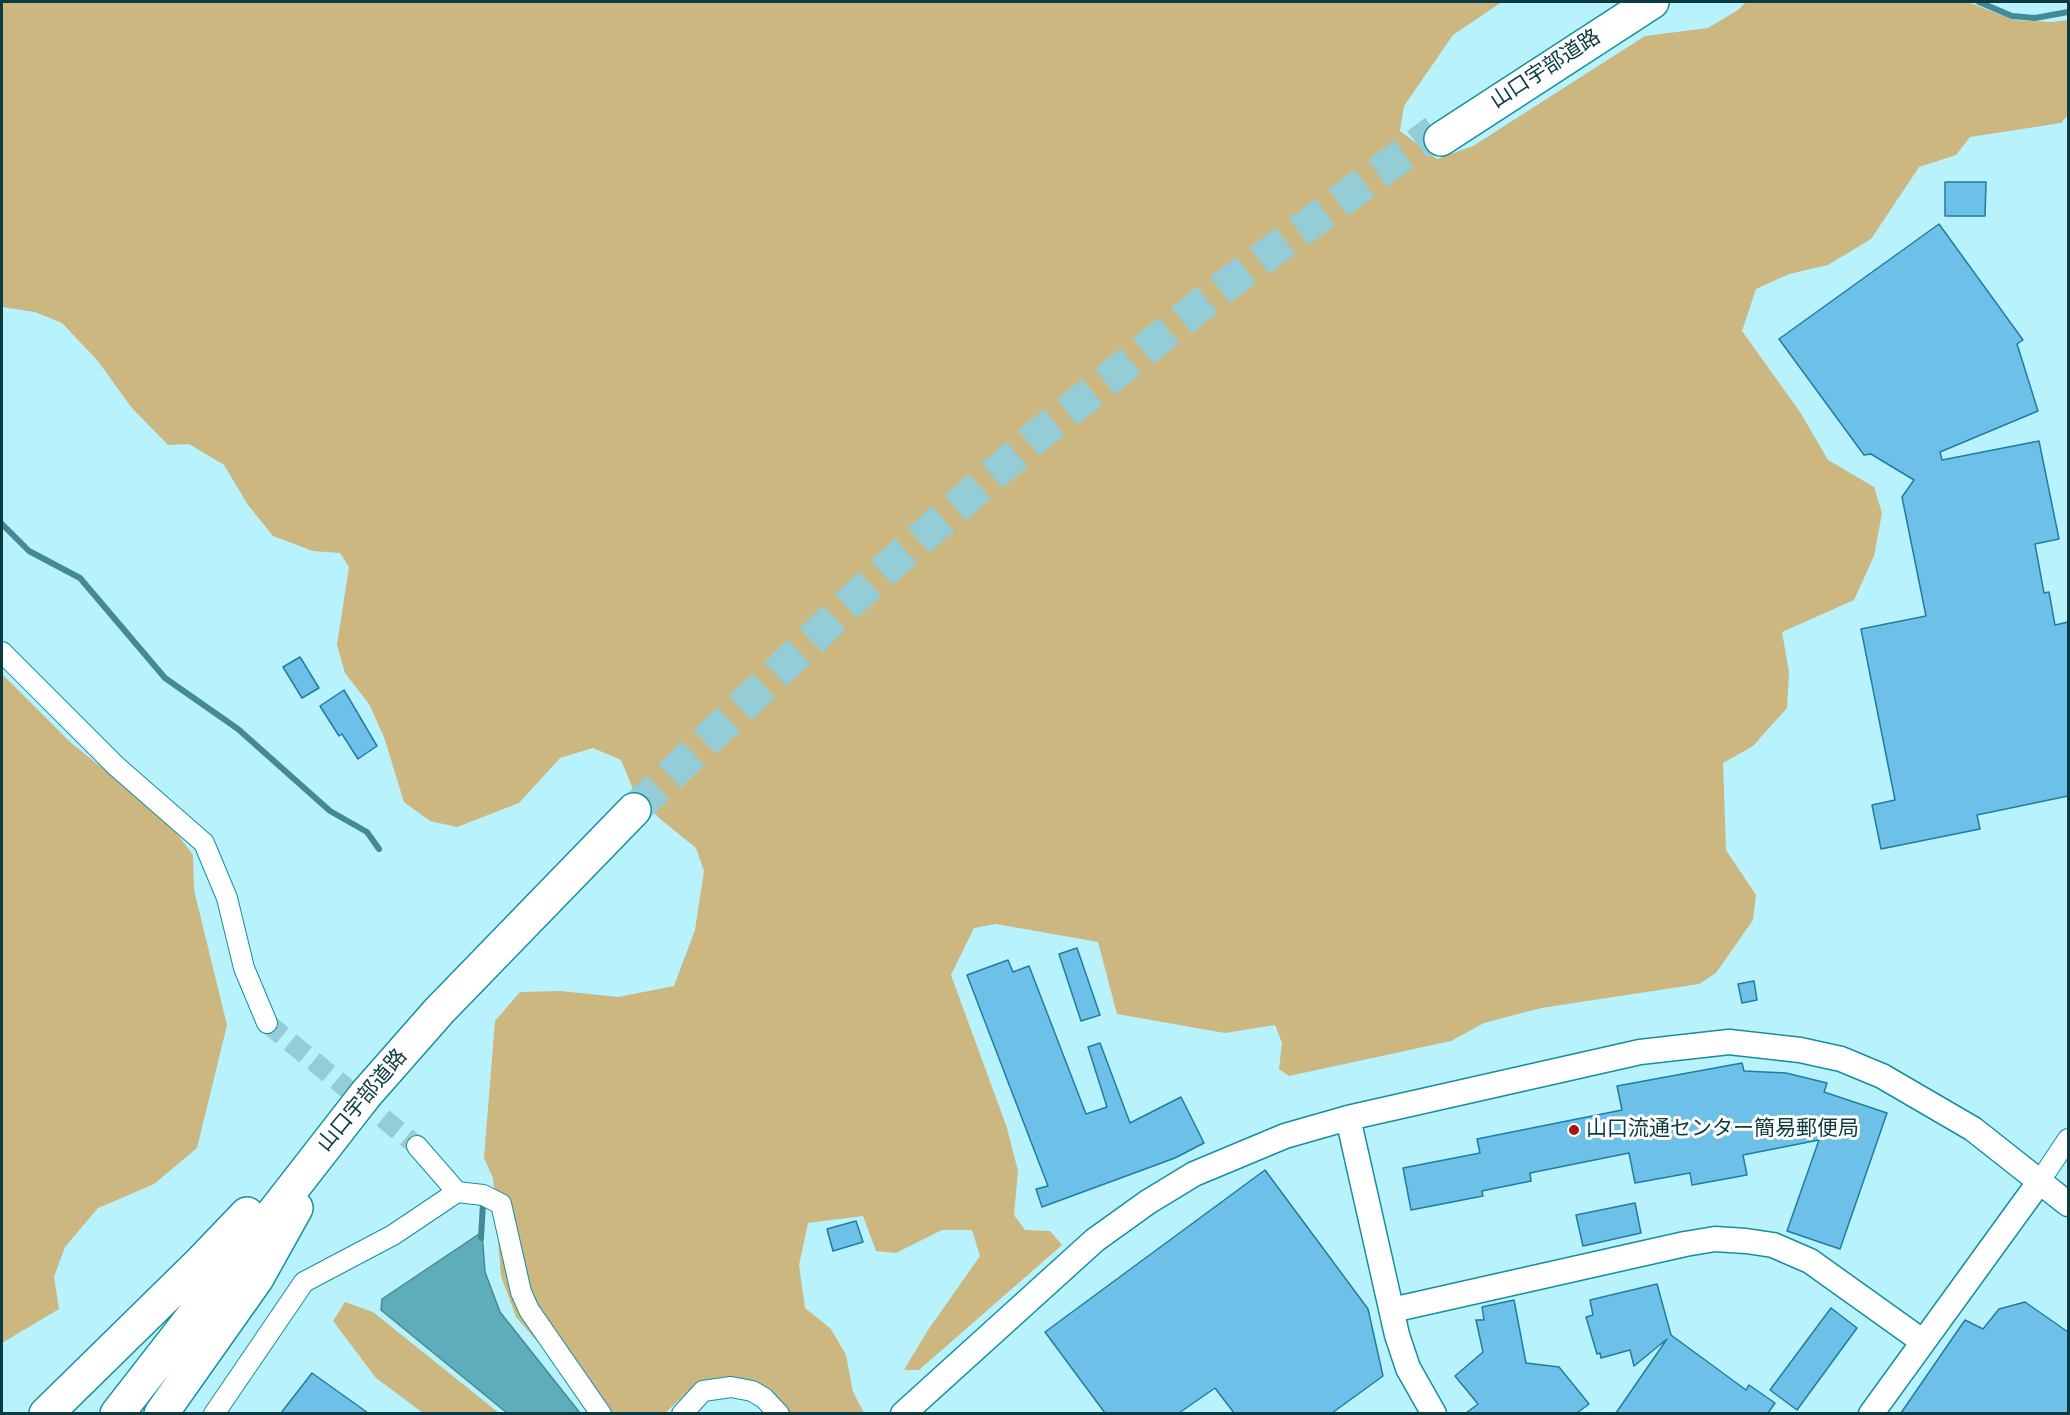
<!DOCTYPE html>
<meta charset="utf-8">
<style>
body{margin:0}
#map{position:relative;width:2070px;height:1415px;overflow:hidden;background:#b8f2fc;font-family:"Titillium Web",sans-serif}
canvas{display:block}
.frame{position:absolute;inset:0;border:3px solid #0b3a41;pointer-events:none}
</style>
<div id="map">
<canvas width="2070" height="1415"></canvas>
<div class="frame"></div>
</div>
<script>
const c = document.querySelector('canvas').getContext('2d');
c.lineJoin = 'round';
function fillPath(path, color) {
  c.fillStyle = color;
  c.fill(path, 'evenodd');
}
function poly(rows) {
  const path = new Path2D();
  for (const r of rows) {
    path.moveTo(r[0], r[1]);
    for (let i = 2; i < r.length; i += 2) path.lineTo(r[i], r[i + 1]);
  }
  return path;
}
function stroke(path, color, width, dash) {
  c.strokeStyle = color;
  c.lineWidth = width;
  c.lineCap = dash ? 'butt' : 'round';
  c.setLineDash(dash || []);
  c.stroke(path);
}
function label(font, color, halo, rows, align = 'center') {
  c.font = font + ' "Titillium Web","Noto Sans JP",sans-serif';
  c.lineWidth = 6;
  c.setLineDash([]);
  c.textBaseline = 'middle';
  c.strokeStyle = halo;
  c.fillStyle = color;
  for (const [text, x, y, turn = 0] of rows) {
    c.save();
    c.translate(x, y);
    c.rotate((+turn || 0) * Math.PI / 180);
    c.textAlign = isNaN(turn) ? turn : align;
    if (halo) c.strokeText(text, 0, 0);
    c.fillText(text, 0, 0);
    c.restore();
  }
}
fillPath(poly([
 [2,2,1502,2,1453,35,1404,106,1400,131,1437,159,1473,146,1645,36,1708,28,1738,10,1746,2,1968,2,2014,20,2051,22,2068,20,2068,115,2061,123,1970,137,1956,155,1919,167,1871,239,1828,265,1789,274,1756,289,1742,331,1800,412,1828,460,1874,487,1882,513,1874,556,1854,600,1782,632,1789,672,1787,708,1753,746,1723,763,1726,850,1756,895,1753,920,1716,973,1699,984,1541,1008,1484,1023,1451,1041,1289,1076,1279,1069,1282,1043,1275,1025,1225,1033,1117,1014,1098,942,996,924,974,928,951,975,1007,1128,1018,1171,1014,1215,1025,1230,1050,1231,1062,1245,919,1370,904,1370,928,1330,980,1256,972,1230,942,1230,896,1253,876,1251,863,1216,808,1223,799,1265,805,1308,831,1329,846,1355,853,1392,864,1413,790,1413,762,1392,730,1377,694,1386,665,1413,591,1413,547,1353,516,1317,501,1276,493,1178,484,1158,495,1021,520,992,560,991,618,997,674,986,695,930,704,871,696,848,659,818,633,789,621,760,593,748,560,758,519,803,457,827,430,821,404,802,384,737,369,704,345,673,337,645,349,567,340,553,313,551,273,536,248,505,224,465,189,444,168,445,131,407,98,361,62,323,35,312,2,307],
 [2,674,70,742,166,819,193,855,194,890,227,1025,197,1148,154,1184,98,1208,65,1247,54,1277,59,1309,2,1343],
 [345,1302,373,1312,499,1413,423,1413,376,1378,333,1321]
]), '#cbb77f');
const water = poly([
 [482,1232,485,1272,500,1312,580,1413,507,1413,381,1310,382,1299,482,1232]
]);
fillPath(water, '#5dadbb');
stroke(water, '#448a96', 1.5);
stroke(poly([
 [1979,2,2012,16,2035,18,2068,12],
 [2,524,29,551,80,578,165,678,238,729,330,811,367,832,379,849],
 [481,1238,483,1203]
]), '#448a96', 6);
const building = poly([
 [1945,182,1986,182,1985,216,1945,216,1945,182],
 [1939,224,2023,340,2017,344,2038,411,1940,452,1942,460,2039,441,2059,539,2035,544,2044,593,2049,592,2055,625,2068,622,2068,796,1977,815,1980,829,1881,849,1872,805,1895,800,1861,629,1926,616,1902,497,1914,480,1871,454,1864,455,1779,339,1939,224],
 [300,657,319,688,302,698,283,667,300,657],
 [344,690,377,746,358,759,342,734,339,736,320,706,344,690],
 [1077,948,1100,1015,1081,1021,1059,954,1077,948],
 [1008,960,1013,972,1029,966,1086,1114,1107,1107,1088,1047,1100,1043,1130,1123,1181,1097,1204,1143,1175,1158,1042,1207,1036,1189,1048,1186,967,975,1008,960],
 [1754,981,1757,1000,1742,1003,1738,984,1754,981],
 [1742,1063,1744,1071,1786,1073,1827,1083,1824,1092,1887,1113,1840,1249,1787,1231,1819,1140,1743,1155,1747,1175,1692,1185,1690,1173,1635,1183,1629,1153,1530,1173,1531,1181,1482,1191,1483,1196,1411,1210,1403,1168,1480,1153,1477,1139,1622,1110,1617,1086,1742,1063],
 [1265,1170,1368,1309,1383,1376,1332,1413,1234,1413,1215,1388,1179,1413,1105,1413,1045,1332,1265,1170],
 [1635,1203,1641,1233,1583,1246,1576,1215,1635,1203],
 [856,1221,863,1242,833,1251,827,1229,856,1221],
 [1657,1284,1671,1335,1746,1390,1749,1385,1775,1403,1768,1413,1616,1413,1667,1339,1634,1366,1630,1350,1601,1358,1600,1353,1597,1354,1586,1317,1593,1315,1590,1300,1657,1284],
 [1514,1300,1526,1363,1559,1367,1589,1404,1577,1413,1466,1413,1478,1404,1455,1376,1483,1352,1476,1320,1484,1320,1482,1307,1514,1300],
 [2025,1302,2068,1332,2068,1413,1901,1413,1965,1320,1983,1329,1999,1309,2025,1302],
 [1831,1308,1857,1328,1797,1410,1770,1390,1831,1308],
 [312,1373,368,1413,281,1413,312,1373]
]);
fillPath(building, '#6dc1e8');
stroke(building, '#217ca1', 1.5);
stroke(poly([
 [267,1023,417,1146]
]), '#95cdd7', 20, [20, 10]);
stroke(poly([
 [634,810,881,573,1042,432,1218,291,1435,131]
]), '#95cdd7', 33, [33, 16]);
const minor = poly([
 [2,652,116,766,204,843,227,898,244,968,267,1023],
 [2040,1181,2068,1139],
 [457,1192,483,1195,501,1204,521,1292,529,1310,601,1414],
 [214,1414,304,1282,393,1235,457,1192,417,1146],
 [682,1414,703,1391,731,1387,752,1391,764,1398,779,1414]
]);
const tertiary = poly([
 [1348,1118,1397,1335,1408,1368,1434,1414],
 [1392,1310,1685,1244,1715,1239,1746,1241,1773,1245,1810,1261,1922,1341],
 [903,1414,1095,1240,1148,1202,1194,1174,1285,1136,1348,1118,1640,1052,1729,1042,1800,1050,1841,1059,1882,1076,1973,1129,2068,1204],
 [1871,1414,2040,1181]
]);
const motorway = poly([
 [1441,139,1652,2],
 [46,1414,202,1261,247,1214],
 [117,1414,366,1094,439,1011,634,810],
 [161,1414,257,1278,296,1208]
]);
stroke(minor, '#158ea0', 22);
stroke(tertiary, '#158ea0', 27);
stroke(motorway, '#158ea0', 36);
stroke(minor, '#fff', 20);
stroke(tertiary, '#fff', 24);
stroke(motorway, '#fff', 33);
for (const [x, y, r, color] of [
 [1574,1130,6,"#a91709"]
]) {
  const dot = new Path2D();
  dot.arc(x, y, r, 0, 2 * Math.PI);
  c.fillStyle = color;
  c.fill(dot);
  stroke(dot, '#fff', 2);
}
label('21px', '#0b3a41', '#fff', [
 ["山口宇部道路",1546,70,-33],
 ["山口宇部道路",363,1101,-50]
]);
label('21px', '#0b3a41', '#fff', [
 ["山口流通センター簡易郵便局",1586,1130]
], 'left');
</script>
